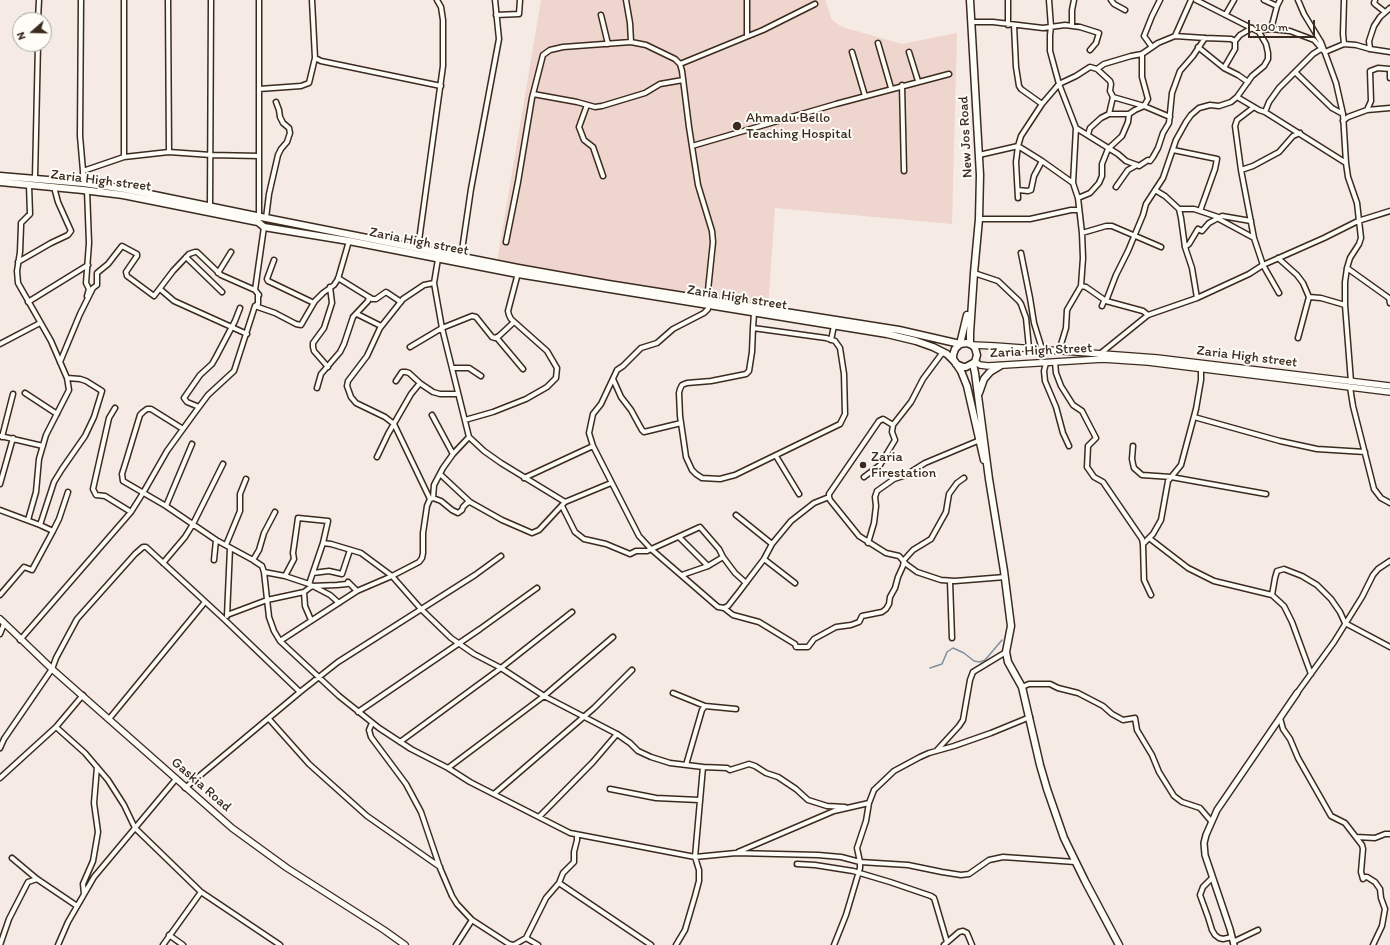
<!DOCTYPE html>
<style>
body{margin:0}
#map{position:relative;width:1390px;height:945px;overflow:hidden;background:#f6eae4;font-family:Itim,sans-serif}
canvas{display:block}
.north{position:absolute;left:12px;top:12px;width:40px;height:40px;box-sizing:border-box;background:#fdfcf7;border:1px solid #afa8a0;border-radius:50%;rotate:250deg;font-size:11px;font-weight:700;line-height:16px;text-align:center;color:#3b2a1e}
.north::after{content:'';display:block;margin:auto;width:14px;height:18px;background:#3b2a1e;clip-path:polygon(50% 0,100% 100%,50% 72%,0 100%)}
.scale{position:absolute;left:1248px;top:20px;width:67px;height:18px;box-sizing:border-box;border:2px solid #3b2a1e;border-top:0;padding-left:5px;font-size:12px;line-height:14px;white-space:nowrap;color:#3b2a1e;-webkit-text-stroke:3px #fdfcf7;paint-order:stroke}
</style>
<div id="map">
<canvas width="1390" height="945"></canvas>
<div class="north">N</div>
<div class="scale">100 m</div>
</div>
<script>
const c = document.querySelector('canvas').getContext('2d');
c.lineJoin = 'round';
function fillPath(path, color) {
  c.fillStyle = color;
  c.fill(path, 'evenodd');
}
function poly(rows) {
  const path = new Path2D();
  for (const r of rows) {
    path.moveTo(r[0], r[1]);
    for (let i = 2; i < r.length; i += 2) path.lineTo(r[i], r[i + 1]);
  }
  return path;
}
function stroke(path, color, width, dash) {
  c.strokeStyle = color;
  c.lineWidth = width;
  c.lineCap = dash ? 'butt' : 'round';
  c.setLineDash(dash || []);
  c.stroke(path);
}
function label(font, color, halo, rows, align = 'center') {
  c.font = font + ' Itim,sans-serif';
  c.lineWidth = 4;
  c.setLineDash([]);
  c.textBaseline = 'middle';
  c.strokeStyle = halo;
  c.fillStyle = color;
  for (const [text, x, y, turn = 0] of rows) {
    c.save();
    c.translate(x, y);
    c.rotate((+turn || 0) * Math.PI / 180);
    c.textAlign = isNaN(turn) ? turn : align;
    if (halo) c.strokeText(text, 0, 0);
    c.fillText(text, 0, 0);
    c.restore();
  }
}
fillPath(poly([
 [541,0,825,0,832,20,842,27,902,44,957,33,952,224,775,208,768,309,497,262]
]), '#eed5cd');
stroke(poly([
 [930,668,942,664,947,652,953,648,964,653,974,661,980,662,985,660,1002,640]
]), '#7f90a0', 1.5);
const minor = poly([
 [81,0,80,136,83,171],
 [168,0,169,152],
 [626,0,630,23,631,42],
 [747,0,747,36],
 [1111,0,1114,4,1125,10],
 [1196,0,1259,32,1263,30,1271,29,1290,31,1314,40,1322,49],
 [1264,0,1277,6,1271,29],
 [1298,0,1304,14,1321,42,1336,83,1343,114,1346,163],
 [1344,0,1343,34,1344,44],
 [1375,0,1374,3,1376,5,1385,12],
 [1277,6,1280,0],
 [1226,14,1234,0],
 [496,15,519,14,520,0],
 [601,15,608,44],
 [38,20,39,0],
 [971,22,993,22,1043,28,1065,25,1080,27,1099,33,1096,43,1090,50],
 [1008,25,1008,0],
 [1014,25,1016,67,1019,86,1021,89,1042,104],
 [1072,25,1072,10,1074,0],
 [1259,32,1266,44,1268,53,1268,59,1264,66,1252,76,1237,97,1259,110,1265,112,1346,163,1348,177,1357,203,1361,238,1359,244,1350,258,1347,268,1345,282,1345,305,1351,382],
 [1175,36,1191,0],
 [1235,41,1235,49,1224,68,1238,75,1248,82],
 [878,43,891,88],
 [1152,47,1144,36,1152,16,1160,0],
 [1198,47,1224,68],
 [1370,49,1369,41,1374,26,1380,17,1390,8],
 [852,52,865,96],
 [909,52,918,81],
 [315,58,321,61,441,86],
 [680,64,763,30,815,4],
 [1097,69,1110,81,1111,84,1110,91,1113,97,1144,106,1170,117],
 [1390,69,1390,78],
 [1295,72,1332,108,1343,114],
 [902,85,904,171],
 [259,89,301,86,309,83,315,58,312,0],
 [533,94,577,102,595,107,602,106,645,93,660,84,683,80],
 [1113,97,1109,114,1129,114],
 [587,105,579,127,584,140,593,147,603,176],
 [1367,110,1390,108],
 [1265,112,1269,102,1279,88,1313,54,1321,49,1325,52,1344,44,1356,45,1370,49,1390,52],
 [1343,121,1348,117,1367,110,1371,101,1370,71,1378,68,1390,69],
 [1076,128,1118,154,1126,161,1137,165],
 [1088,134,1090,128,1101,118,1109,114],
 [692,146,836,104,949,74],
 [1173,150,1217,159,1215,169,1200,211],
 [979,155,1018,146,1042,161,1073,183],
 [124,157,124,0],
 [1241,170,1235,126,1237,120,1254,107],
 [35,178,38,44],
 [83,183,83,171,124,157,169,152,211,155,259,156],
 [1116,187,1128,170,1137,165,1139,166,1148,160,1150,161,1153,157,1158,148,1163,133,1169,123,1172,93,1180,71,1193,56,1205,38],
 [1018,190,1028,191,1031,190,1034,176,1042,161],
 [1155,190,1165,196,1179,209,1181,218,1185,247,1192,268,1197,298],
 [1018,198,1016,162,1018,146,1021,136,1042,104,1059,84,1050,51,1050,35,1051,27,1049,0],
 [1078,198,1090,193,1099,183,1102,176,1102,164,1108,149,1122,136,1128,122,1129,114,1135,110,1144,106,1148,99,1142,77,1142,54],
 [210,209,211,0],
 [1179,209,1194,209,1218,217],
 [259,216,259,0],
 [266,218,269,194,278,155,281,149,287,142,290,133,289,128,283,123,280,117,279,110,276,102],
 [1217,218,1254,238],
 [979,219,1030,219,1071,210,1079,210],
 [1082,233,1106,226,1112,226,1161,247],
 [506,242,518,182,532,98,543,55,550,50,563,47,631,42,646,45,675,59,680,64,682,71,689,127,698,185,712,231,713,242,707,300],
 [1185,247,1189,244,1198,229,1202,231,1209,223,1222,216,1251,221],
 [418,248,443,66,443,20,441,7,437,0],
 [1021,253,1030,298,1034,323,1042,349],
 [186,257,222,292],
 [461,257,471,189,499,39,495,0],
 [1278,258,1297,275,1303,283,1309,297,1298,338],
 [438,259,434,283,442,328,469,437,484,451,501,463,565,502],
 [274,260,267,279,268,281,314,303],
 [18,262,51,243,68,235,71,231,58,202,54,187],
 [1347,268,1389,298,1390,303],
 [218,273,231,252],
 [974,273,998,281,1019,301,1021,304,1026,318,1029,348],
 [338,278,372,299,376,299,386,292,401,302],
 [1081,286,1083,258,1082,233,1078,198,1073,183,1076,128,1059,84,1076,76,1090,67,1097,69,1104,64,1131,56,1142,54,1158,43,1175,36,1205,38,1231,39,1235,41,1240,35,1252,28],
 [160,289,174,301,247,334],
 [1279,293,1263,265,1324,238,1358,221,1390,211],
 [87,296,89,289,86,283,89,243,87,190],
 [1309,297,1321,298,1345,305],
 [28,302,88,265],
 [708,305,708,309,704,313,673,329,657,343,641,348,623,366,617,370,601,404,593,414,589,433,593,446,639,536,651,549,718,607,724,608,733,615,759,622,795,644,796,647,808,647,814,639,836,627,851,625,859,622,862,616,882,612,886,609,889,604,890,597,895,588,898,577,903,566,904,560,913,550,931,539,946,512,949,494,957,483,964,478],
 [255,306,275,313,296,324,301,325,315,301,323,293,334,285,338,279,349,241],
 [1102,306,1104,301,1106,301,1116,275,1128,251,1143,215,1146,204,1163,178,1176,140,1186,122,1191,115,1199,108,1210,105,1219,106,1231,102,1237,97],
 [357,314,381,326],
 [753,328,826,338,835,341,840,348,844,374,845,414,840,424,735,475,720,479,702,478,696,474,692,470,686,457,680,416,679,393,680,389,682,385,687,383,711,381,746,374,749,371,752,352,753,328,754,313],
 [497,338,523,369],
 [831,340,834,326],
 [0,344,40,323],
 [410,347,442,328,472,316,476,317,492,337,495,338,499,336,514,322],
 [1059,351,1066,328,1067,310,1081,286,1086,287,1106,301,1143,311,1148,315],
 [1101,353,1148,315,1197,298,1249,274,1263,265,1254,238,1241,170,1253,166,1279,152,1293,136,1300,133],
 [60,362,80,314,93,288,97,285,97,273,108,264,122,246,137,254,137,256,126,272,127,276,154,296,173,271,189,254,195,252,197,252,221,275,255,290],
 [1055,362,1056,373,1061,386,1073,405,1082,411,1096,438,1088,446,1087,467,1094,477,1103,482,1142,539,1143,544,1144,580,1151,595],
 [1046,363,1044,371,1045,381,1056,407,1063,433,1069,446],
 [328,367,314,351,313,347,313,343,324,328,332,303,330,287],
 [452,368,469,368,481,376],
 [613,379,621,397,631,410,642,430,644,432,681,423],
 [396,381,402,372,406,372,409,373,421,384,433,392,440,394,458,394],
 [1350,387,1353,406,1374,489,1381,498,1390,503],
 [317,388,321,374,340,352,344,344,353,317,368,301,369,297],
 [25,393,57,414],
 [199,407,187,402,184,398,200,375,212,364,216,357,235,321,240,308],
 [115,408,109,418,93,489,96,495,105,496,131,512],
 [432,415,453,454],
 [1194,417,1280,441,1317,449,1365,452],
 [465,420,493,412,526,399,547,387,556,378,557,368,547,351,511,319,509,315,508,311,518,273],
 [183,429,151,409,147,409,143,412,140,415,127,458,122,474,123,481,166,506,216,540,253,560,262,566,264,572,285,576,309,584,330,595,339,603],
 [0,436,43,446],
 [2,437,13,394],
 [1133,446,1132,459,1133,464,1134,468,1142,475,1171,477,1266,494],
 [776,456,799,494],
 [377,457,388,434,411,394,420,383],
 [440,474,470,502,502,520,532,533,539,530,565,502,611,483],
 [864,477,880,465,895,440,892,432,893,425,911,402,923,379,943,352],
 [524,478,593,446],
 [0,484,13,438],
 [829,497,830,500,859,536,886,553,899,556,906,564,917,572,941,580,955,581,1005,577],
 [433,498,434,485,443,468,453,454,469,437],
 [433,498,441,501,452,510,458,513,462,510,463,507,467,503,470,502],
 [430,499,394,424,385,417,356,403,351,397,347,386,348,381,367,356,380,328,403,299,424,285,434,283],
 [166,506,192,444],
 [562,506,575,532,584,539,606,544,630,554,636,551,647,551,700,527,719,549,723,557,735,573,746,583],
 [0,510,40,525,54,482,62,469,85,436,94,417,102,391,86,381,80,379,67,378],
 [736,515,772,544],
 [28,520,36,492,39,459,46,435,69,390,67,378,51,341,18,283,17,271,20,252,21,226,21,223,30,214,29,185],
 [40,525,53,531,59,519,68,492],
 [679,537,708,566],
 [1149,538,1188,568,1214,581,1272,595,1275,578,1277,571,1284,569,1302,576,1317,585,1331,599,1340,612,1345,623,1390,647],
 [323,543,331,544,361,553,392,576,421,609,451,638,474,654,501,668,544,696,617,734,630,743,638,751,651,757,670,763,703,767,695,857,699,870,699,881,695,896,685,930,676,945],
 [868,543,874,523,876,506,875,497,877,491,894,479,906,475,925,463,980,440],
 [1143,544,1153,534,1161,520,1168,481,1181,465,1196,409,1201,380,1201,369],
 [226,545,240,511,240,494,246,479],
 [764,559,795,583],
 [214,560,216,540],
 [253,560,259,550,264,533,275,512],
 [163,563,185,537,193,524,223,464],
 [264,572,269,617,274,631,280,641,339,696,379,728,411,749,448,768,470,782,570,833,695,857,736,853,818,855,841,857,860,862,908,865,942,872,961,875,969,874,989,860,1003,857,1075,862],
 [313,573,329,571,342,574,350,550],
 [682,575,708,566,723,557],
 [285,576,294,559,293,553,298,518,328,521,323,543,309,584],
 [950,581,952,638],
 [304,592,305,606,311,620],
 [0,595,24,567,32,570,53,531],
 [1272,595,1284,606,1292,622,1311,674],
 [724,608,728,606,739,592,764,559,772,544,791,521,814,503,829,497,829,494,879,421,883,419,893,425],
 [227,615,267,600,304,592,312,586,337,585,347,584,348,582,357,591],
 [227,616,230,548],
 [0,634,4,624],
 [20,640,131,512,143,493,167,451,196,411,208,395,234,371,255,306,258,304,258,295,259,295,255,290,264,227],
 [280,641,357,591,392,576,419,562,422,558,423,553,423,533,427,506,430,499,433,498],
 [1022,687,1029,684,1050,684,1058,688,1078,693,1103,706,1112,714,1123,720,1135,718,1137,730,1152,755,1159,772,1174,796,1182,802,1200,808,1211,821],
 [673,693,705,706],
 [1297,693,1334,642,1362,597,1373,575,1378,569,1390,561],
 [358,712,480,629,537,588],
 [1280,718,1283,729,1290,739,1298,758,1331,816,1345,823,1362,845,1363,849,1361,872,1363,879,1365,877,1367,877,1375,882,1380,889,1381,898,1385,909,1382,926,1373,945],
 [109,719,205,602],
 [269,719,309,764,367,816,440,867],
 [372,723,369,730,371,737,406,784,421,812,440,868,452,896,457,904,472,920,509,944,513,945],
 [56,727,83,695],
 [400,742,501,668,572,612],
 [0,748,4,739,52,669,56,658,77,619,135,554,143,547,146,547,225,620,300,692],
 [937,750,959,726,963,720,970,680,973,672,1006,652],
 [686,765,702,710,705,706,736,709],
 [703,767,727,768,730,770,749,764,755,766,766,773,778,777,796,789,808,800,827,806,845,807],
 [448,768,544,696,613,637],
 [0,778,56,727,85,753,108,780,124,805,135,828,201,892,280,945],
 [185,788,300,692,338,662,475,575,501,556],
 [610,789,656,798,699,800],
 [494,794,594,708,632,670],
 [539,817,593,762,617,734],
 [1356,837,1375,838,1385,834,1390,834],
 [738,852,834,811,869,803],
 [12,858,37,879,77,906],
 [797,864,815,865,853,871,890,882,931,896,934,898,935,901,947,942],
 [1212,878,1203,887,1200,895,1208,917,1212,930,1215,935,1219,938,1223,939,1232,937],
 [559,883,651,945],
 [84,894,83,884,93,861,98,832,94,803,97,767],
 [169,935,183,945],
 [526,938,538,945],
 [1233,942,1258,930],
 [0,945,9,919,28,882,37,879],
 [58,945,68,922,94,877,176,779],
 [163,945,201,892],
 [456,945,472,920],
 [514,945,526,938,546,898,559,883,563,873,574,862,574,852,577,840,577,835],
 [834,945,846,915,860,868,860,862,857,848,866,821,869,803,874,790,894,771,920,757,929,753,954,746,991,733,1030,717],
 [944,945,959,932,963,931,967,933,972,945]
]);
const tertiary = poly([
 [1234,945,1230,929,1205,855,1204,843,1206,835,1217,810,1297,693]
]);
const secondary = poly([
 [972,345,995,346,1157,358,1390,386],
 [975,362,980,365,988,366,1103,359,1148,362,1390,392],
 [0,619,52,669,232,828,287,868,384,930,405,945]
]);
const primary = poly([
 [0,176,83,183,125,189,266,218,518,268,608,284,899,330,960,344],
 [0,182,83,190,123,195,258,222,264,227,349,241,518,274,887,334,916,341,933,347,947,354,955,362]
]);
const trunk = poly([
 [960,344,967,315],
 [970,344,970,333,974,273,979,219,980,175,970,0],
 [956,364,963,367,966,367,975,362,977,355,975,348,972,345,967,343,960,344,955,349,953,355,953,359,961,371,967,386,984,460],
 [973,364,975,373,989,479,1004,571,1011,626,1006,652,1008,662,1022,687,1040,765,1047,789,1064,838,1085,881,1119,945],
 [979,393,984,379,990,372,1000,366]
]);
stroke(minor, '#3b2a1e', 7);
stroke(tertiary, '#3b2a1e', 8);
stroke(secondary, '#3b2a1e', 8);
stroke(primary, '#3b2a1e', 9);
stroke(trunk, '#3b2a1e', 9);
stroke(minor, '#fdfcf7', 4);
stroke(tertiary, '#fdfcf7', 5);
stroke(secondary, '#fdfcf7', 5.5);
stroke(primary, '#fdfcf7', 6);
stroke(trunk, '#fdfcf7', 6);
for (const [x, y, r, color] of [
 [737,126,5,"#3b2a1e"],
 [863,465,4,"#3b2a1e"]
]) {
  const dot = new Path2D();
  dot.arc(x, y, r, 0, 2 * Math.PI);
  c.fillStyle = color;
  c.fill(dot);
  stroke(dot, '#fdfcf7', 1.5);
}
label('14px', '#3b2a1e', '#fdfcf7', [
 ["Ahmadu Bello",746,118],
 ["Teaching Hospital",746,134],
 ["Zaria",871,457],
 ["Firestation",871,473]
], 'left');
label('14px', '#3b2a1e', '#fdfcf7', [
 ["New Jos Road",966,137,-93],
 ["Zaria High street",101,181,7],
 ["Zaria High street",419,242,11],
 ["Zaria High street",737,298,9],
 ["Zaria High Street",1041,351,-3],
 ["Zaria High street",1247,357,7],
 ["Gaskia Road",201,785,41]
]);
</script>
